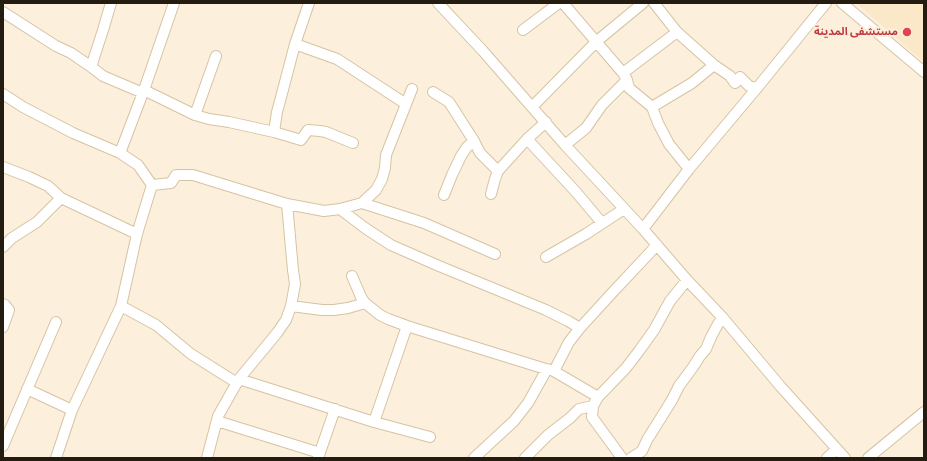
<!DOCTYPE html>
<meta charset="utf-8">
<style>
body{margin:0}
#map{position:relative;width:927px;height:461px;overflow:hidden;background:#fcf0dc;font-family:Signika,sans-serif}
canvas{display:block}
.frame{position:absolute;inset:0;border:4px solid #241c11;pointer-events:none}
</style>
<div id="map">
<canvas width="927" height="461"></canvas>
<div class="frame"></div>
</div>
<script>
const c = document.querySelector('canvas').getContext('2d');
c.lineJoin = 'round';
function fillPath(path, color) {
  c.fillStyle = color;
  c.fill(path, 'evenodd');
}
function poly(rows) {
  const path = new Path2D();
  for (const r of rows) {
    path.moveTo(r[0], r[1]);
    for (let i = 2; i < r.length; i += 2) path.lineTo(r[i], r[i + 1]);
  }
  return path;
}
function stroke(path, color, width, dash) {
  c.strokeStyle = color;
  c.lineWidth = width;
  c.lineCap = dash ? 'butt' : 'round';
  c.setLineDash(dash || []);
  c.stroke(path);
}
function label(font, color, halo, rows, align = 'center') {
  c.font = font + ' Signika,"Noto Sans Arabic",sans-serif';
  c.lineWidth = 4;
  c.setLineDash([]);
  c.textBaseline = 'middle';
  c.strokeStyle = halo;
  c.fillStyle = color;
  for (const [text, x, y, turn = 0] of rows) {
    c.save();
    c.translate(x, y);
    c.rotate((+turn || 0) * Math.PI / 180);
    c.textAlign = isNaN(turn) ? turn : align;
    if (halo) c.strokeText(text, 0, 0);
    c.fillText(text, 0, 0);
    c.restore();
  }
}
fillPath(poly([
 [856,3,924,3,924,62]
]), '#fbe8c8');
const minor = poly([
 [111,3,103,30,92,64,90,66,103,76,143,93],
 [438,3,483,51,565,145,643,229,687,280,723,318,781,387,845,458],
 [563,3,623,73,627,80,629,88,652,107,658,123,669,144,689,169],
 [654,3,677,32,714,65,730,76,735,83,740,77,749,86,757,88],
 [842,3,924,72],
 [3,12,56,46,71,53,90,66],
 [523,30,559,3],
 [295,44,337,59,406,104],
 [623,73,677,32],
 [144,90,195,115,209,119,229,122,274,132,277,112,280,101,295,44,309,3],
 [433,92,449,102,474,141,480,153,498,171],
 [3,94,23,107,73,133,120,153,138,165,152,185],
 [532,107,597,41,643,3],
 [652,107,692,83,714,65],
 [195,115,216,56],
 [274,132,301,140,308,130,320,131,326,132,353,143],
 [527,139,576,192,602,223],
 [565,145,586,128,602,105,627,80],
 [120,153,144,90,174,3],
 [3,167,29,177,48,186,61,198,137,234],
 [152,185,171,183,176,175,193,175,235,188,287,204,324,211,340,209,362,203,376,190,382,179,385,168,386,155,412,89],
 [491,194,495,179,498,171,527,139,546,122],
 [444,195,452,175,461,156,467,147,474,141],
 [362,203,424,223,495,254],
 [340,209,365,228,391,245,439,266,546,310,568,321,580,328],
 [643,229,689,169,757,88,826,3],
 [3,247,12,238,37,222,61,198],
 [546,257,586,234,624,209],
 [352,276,361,297,365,303,380,315,388,319,407,326,549,370,552,370,598,397],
 [3,304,5,305,9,310,3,327],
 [121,306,156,325,191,354,237,383],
 [291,306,322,310,334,310,348,308,365,303],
 [239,379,374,422,430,437],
 [27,389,72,410],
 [593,406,592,417,622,458],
 [217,421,320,453],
 [374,422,407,326],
 [3,446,56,322],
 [56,458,72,410,121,306,137,234,152,185],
 [207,458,218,416,239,379,277,333,286,320,291,306,295,284,293,270,287,204],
 [318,458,335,409],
 [474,458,514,421,528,403,547,369,551,370,555,369,569,342,580,328,612,293,657,245],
 [525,458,548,435,570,418,579,409,593,406,598,397,626,368,639,351,654,330,670,301,687,280],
 [631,458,642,451,647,440,672,400,679,386,693,367,700,356,706,349,711,337,718,324,723,318],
 [827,458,837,449],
 [868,458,924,412]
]);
stroke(minor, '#d6c3a3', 12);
stroke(minor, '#fff', 10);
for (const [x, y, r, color] of [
 [907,32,5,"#e0444e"]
]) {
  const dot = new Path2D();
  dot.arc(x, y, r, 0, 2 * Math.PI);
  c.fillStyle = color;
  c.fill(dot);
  stroke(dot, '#fcf0dc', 1.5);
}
label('bold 11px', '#be3a42', '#fcf0dc', [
 ["مستشفى المدينة",898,32]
], 'right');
</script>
